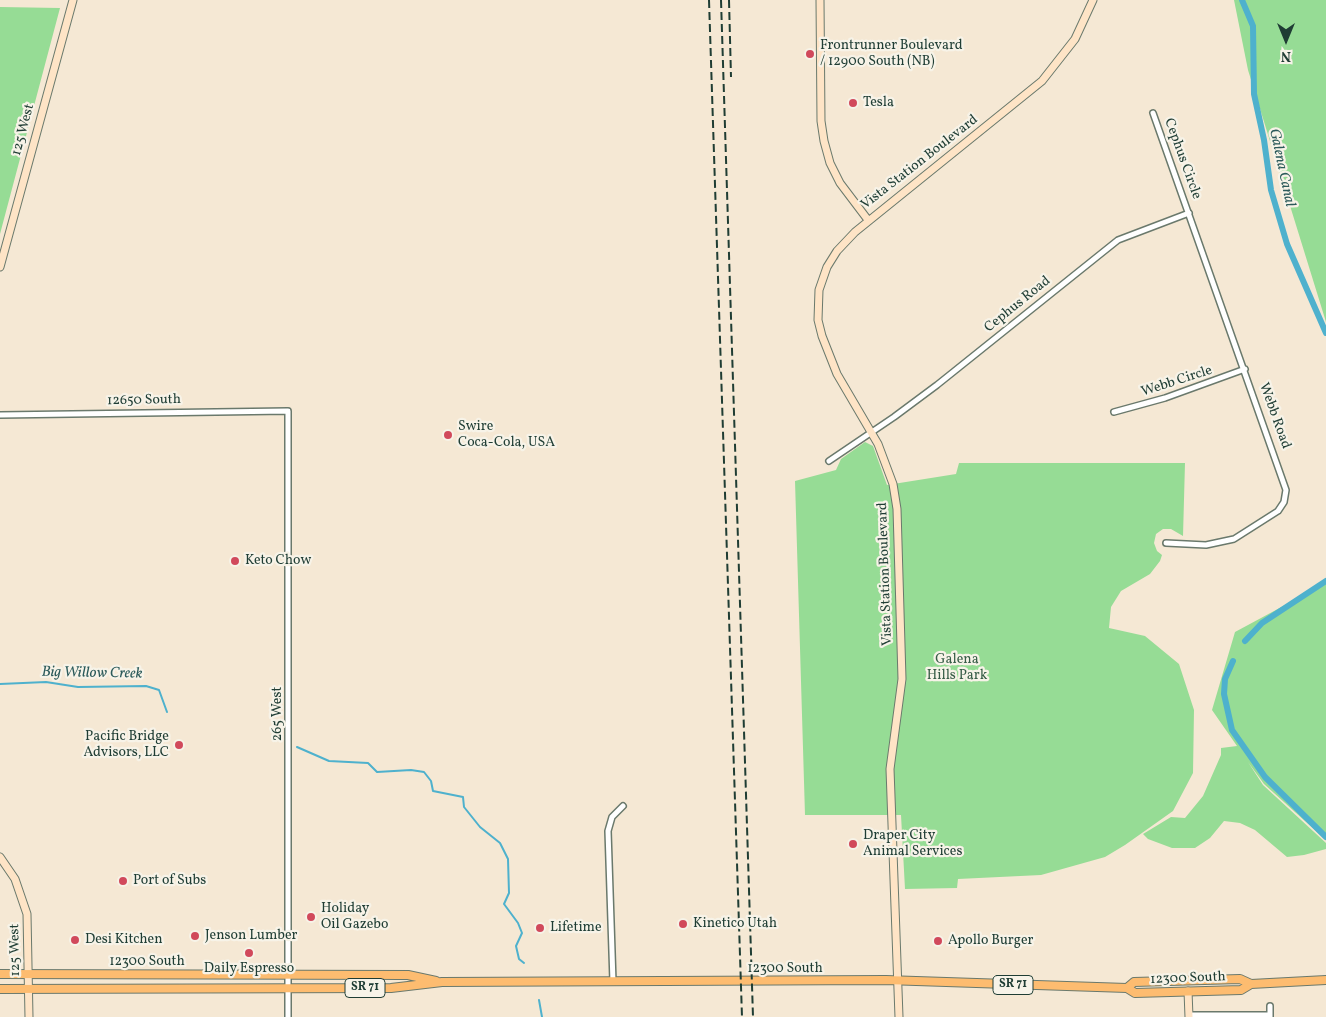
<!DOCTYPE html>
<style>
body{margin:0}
#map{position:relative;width:1326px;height:1017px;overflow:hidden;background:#f5e8d4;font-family:Vollkorn,serif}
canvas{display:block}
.north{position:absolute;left:1261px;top:15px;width:50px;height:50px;-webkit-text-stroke:4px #f7f3e8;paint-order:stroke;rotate:180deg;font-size:14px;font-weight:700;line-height:20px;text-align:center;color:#1f3d34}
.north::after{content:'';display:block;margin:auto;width:18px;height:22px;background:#1f3d34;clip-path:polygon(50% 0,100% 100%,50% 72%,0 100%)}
</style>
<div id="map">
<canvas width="1326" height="1017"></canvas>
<div class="north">N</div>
</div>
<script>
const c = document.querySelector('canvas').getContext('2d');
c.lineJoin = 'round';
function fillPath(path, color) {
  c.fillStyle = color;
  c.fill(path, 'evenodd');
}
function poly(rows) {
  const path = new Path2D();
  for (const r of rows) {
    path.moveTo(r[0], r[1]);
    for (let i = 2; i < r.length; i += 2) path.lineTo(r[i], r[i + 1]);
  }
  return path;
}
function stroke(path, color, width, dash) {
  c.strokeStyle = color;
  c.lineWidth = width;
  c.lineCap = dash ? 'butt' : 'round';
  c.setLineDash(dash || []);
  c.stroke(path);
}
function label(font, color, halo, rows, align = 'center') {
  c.font = font + ' Vollkorn,serif';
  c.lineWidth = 4.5;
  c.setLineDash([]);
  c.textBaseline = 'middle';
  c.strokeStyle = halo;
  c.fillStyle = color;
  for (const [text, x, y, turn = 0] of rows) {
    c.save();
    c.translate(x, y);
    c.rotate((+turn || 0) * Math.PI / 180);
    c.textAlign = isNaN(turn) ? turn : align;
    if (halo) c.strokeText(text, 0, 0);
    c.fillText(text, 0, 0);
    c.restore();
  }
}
fillPath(poly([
 [1234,0,1326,0,1326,322,1248,70],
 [0,7,60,8,0,234],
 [865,442,873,446,887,485,956,474,959,463,1185,463,1183,536,1171,529,1163,529,1156,534,1154,543,1157,551,1162,555,1160,561,1150,574,1121,591,1111,607,1109,628,1145,636,1179,664,1194,710,1193,773,1173,811,1125,845,1105,857,1041,875,958,879,957,888,905,889,901,815,805,815,795,481,836,470,841,459],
 [1326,583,1326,840,1264,784,1248,762,1263,785,1326,843,1326,849,1304,855,1287,857,1255,830,1240,823,1224,821,1210,838,1195,848,1172,848,1148,839,1143,834,1171,817,1185,818,1203,796,1221,755,1221,748,1237,746,1212,710,1235,632]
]), '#96dc95');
stroke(poly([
 [0,684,46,682,78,687,146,686,159,690,167,712],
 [297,747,329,761,368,763,377,772,411,770,424,772,431,781,433,791,463,797,464,807,480,827,500,843,508,859,509,893,504,904,518,923,522,933,516,946,519,959,524,963],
 [539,1000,542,1017]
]), '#4eb1cd', 2);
stroke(poly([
 [1242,0,1253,26,1254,94,1264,140,1271,190,1287,244,1326,333],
 [1245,641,1262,623,1326,581],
 [1233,661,1225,679,1224,694,1232,730,1265,777,1326,837]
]), '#4eb1cd', 6);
const street = poly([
 [1153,113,1286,490,1284,502,1278,511,1234,539,1206,545,1166,543],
 [1114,412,1165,398,1245,369],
 [0,415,288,411,288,1017],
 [829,461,894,417,937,385,1118,240,1189,213],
 [613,982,608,831,612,817,623,806],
 [1189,1015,1270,1015],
 [1270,1017,1270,1006]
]);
const secondary = poly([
 [820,0,821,121,824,141,830,163,840,183,868,220],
 [0,267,73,0],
 [0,857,15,879,27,914,29,1017],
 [1188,991,1189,1017],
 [899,1017,890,769,902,679,897,509,893,484,878,444,837,374,822,336,818,320,819,290,827,267,837,251,855,232,1042,81,1075,39,1093,0]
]);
const primary = poly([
 [0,974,408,975,436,981],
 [1127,988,1134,982,1240,979,1251,984],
 [0,989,391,988,442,982,886,980,1127,988,1135,993,1241,990,1251,984,1326,980]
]);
stroke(street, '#6a796c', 8);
stroke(secondary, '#6a796c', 9);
stroke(primary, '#6a796c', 10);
stroke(street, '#fff', 5);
stroke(secondary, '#fee4c6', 7);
stroke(primary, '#fdbc70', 8);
stroke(poly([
 [709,0,742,1017],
 [721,0,753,1017],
 [729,0,731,77]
]), '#1f3d34', 2, [8, 4]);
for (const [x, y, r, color] of [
 [810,54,5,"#d1495b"],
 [853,103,5,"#d1495b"],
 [448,435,5,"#d1495b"],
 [235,561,5,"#d1495b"],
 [179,745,5,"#d1495b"],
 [853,844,5,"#d1495b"],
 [123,881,5,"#d1495b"],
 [311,917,5,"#d1495b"],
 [683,924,5,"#d1495b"],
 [540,928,5,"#d1495b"],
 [195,936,5,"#d1495b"],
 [75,940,5,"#d1495b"],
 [938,941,5,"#d1495b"],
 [249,953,5,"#d1495b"]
]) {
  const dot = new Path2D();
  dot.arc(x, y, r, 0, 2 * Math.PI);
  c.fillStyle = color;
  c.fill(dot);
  stroke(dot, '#f7f3e8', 2);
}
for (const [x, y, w] of [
 [1013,985,40],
 [365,988,40]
]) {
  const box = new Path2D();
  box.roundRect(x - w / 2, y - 9.5, w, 19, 4);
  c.fillStyle = '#f7f3e8';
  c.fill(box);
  stroke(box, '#1f3d34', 1);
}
label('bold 12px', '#1f3d34', null, [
 ["SR 71",1013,985],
 ["SR 71",365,988]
]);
label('14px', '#1f3d34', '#f7f3e8', [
 ["Frontrunner Boulevard",820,46],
 ["/ 12900 South (NB)",820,62],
 ["Tesla",863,103],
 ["Swire",458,427],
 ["Coca-Cola, USA",458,443],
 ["Keto Chow",245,561],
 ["Pacific Bridge",169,737,"right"],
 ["Advisors, LLC",169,753,"right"],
 ["Draper City",863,836],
 ["Animal Services",863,852],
 ["Port of Subs",133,881],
 ["Holiday",321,909],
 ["Oil Gazebo",321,925],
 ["Kinetico Utah",693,924],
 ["Lifetime",550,928],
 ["Jenson Lumber",205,936],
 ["Desi Kitchen",85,940],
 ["Apollo Burger",948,941],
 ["Daily Espresso",249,969,"center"]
], 'left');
label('14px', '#1f3d34', '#f7f3e8', [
 ["125 West",24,130,-75],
 ["Cephus Circle",1182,159,70],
 ["Vista Station Boulevard",920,163,-38],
 ["Cephus Road",1018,305,-39],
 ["Webb Circle",1177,382,-18],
 ["12650 South",144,401,-1],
 ["Webb Road",1274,416,70],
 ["Vista Station Boulevard",886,574,-92],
 ["265 West",278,714,-90],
 ["125 West",16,950,-91],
 ["12300 South",147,962],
 ["12300 South",785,969],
 ["12300 South",1188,979,-2]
]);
label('14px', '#375d47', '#f7f3e8', [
 ["Galena",957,660],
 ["Hills Park",957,676]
]);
label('italic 15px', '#2b5a5a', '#f7f3e8', [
 ["Galena Canal",1281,168,78],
 ["Big Willow Creek",92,674,1]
]);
</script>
